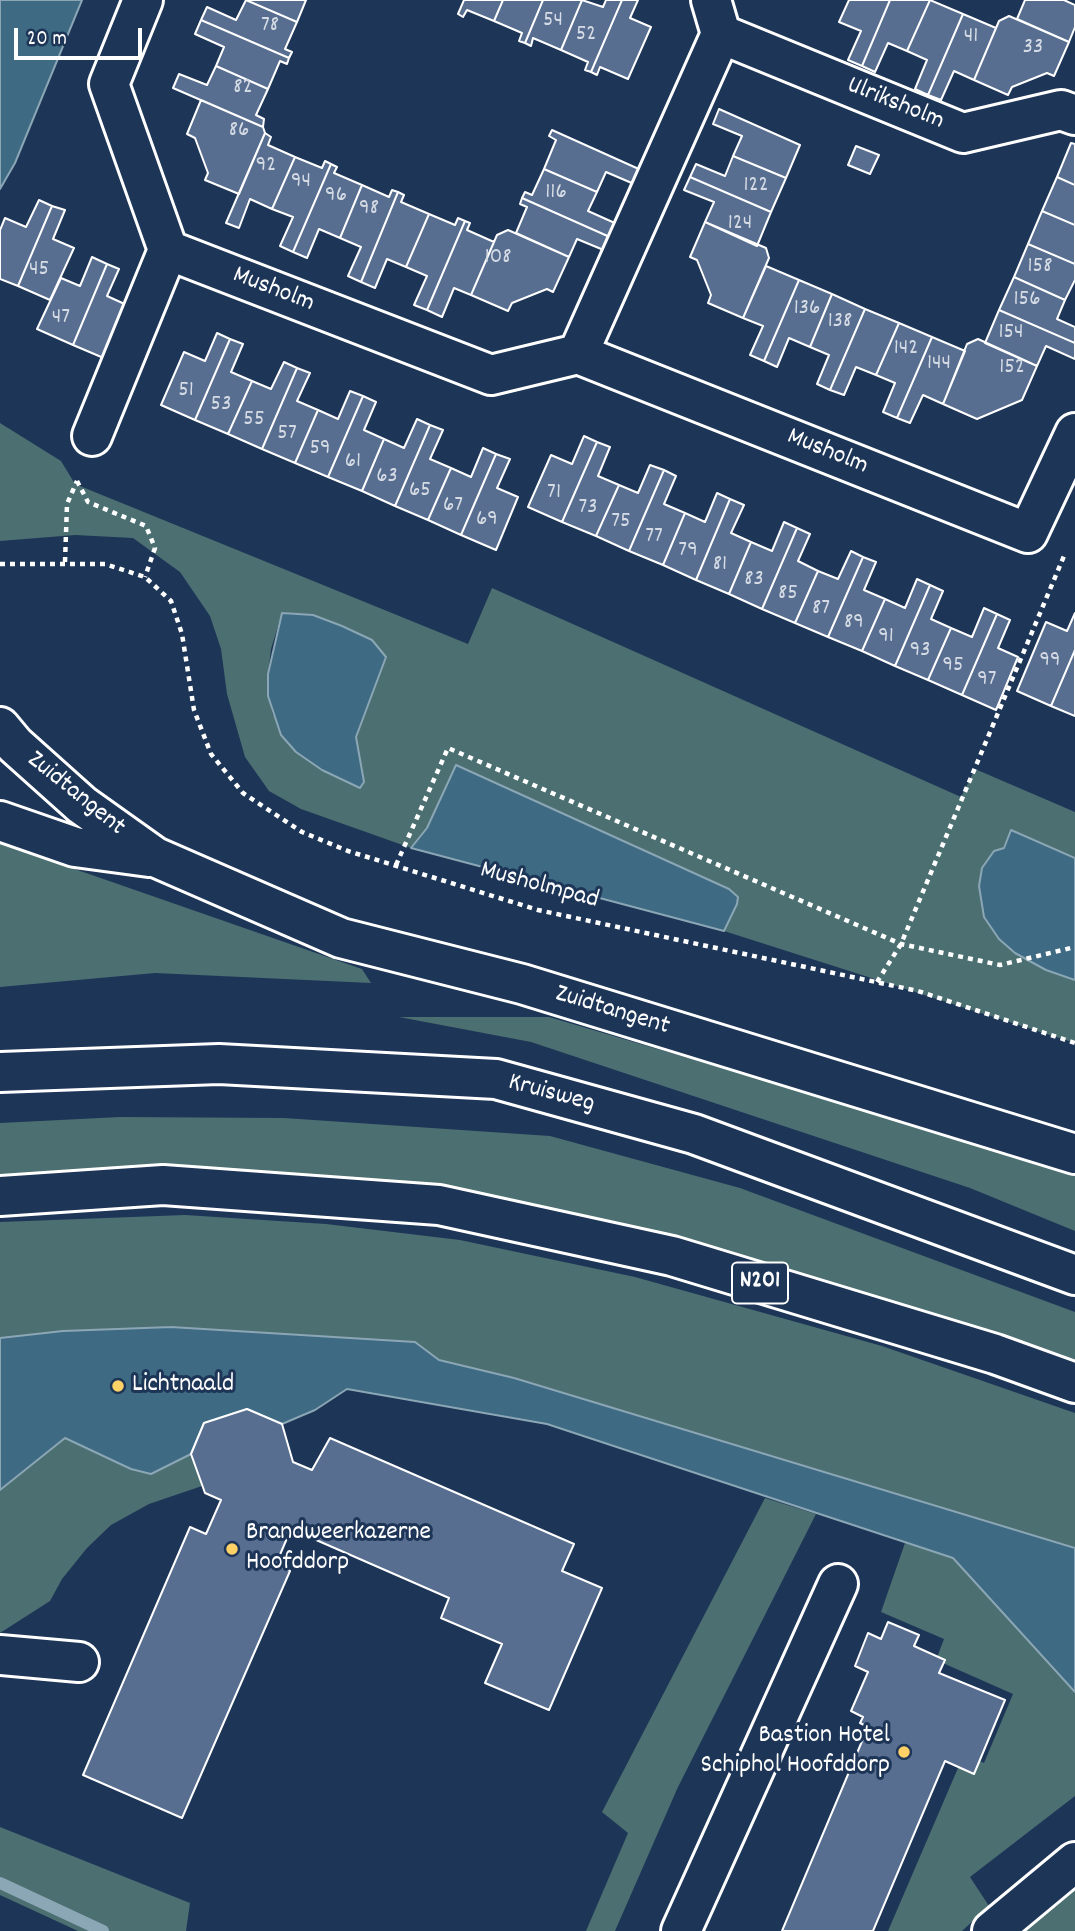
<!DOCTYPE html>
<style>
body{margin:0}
#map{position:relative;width:1075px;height:1931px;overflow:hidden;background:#1d3557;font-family:Dekko,sans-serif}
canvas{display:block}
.scale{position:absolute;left:14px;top:28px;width:128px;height:32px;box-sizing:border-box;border:4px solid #fff;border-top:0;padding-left:9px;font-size:21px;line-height:24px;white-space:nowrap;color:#fff;-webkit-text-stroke:5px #1d3557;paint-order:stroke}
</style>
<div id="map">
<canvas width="1075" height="1931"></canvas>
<div class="scale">20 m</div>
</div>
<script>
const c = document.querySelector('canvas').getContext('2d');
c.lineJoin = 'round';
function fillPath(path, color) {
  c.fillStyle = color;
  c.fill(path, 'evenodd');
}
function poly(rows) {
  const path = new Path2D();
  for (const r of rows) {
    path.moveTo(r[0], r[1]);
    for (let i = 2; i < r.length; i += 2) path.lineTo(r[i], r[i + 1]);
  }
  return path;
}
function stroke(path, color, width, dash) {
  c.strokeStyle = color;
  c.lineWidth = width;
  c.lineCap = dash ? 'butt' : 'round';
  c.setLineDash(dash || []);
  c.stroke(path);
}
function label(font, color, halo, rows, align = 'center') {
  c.font = font + ' Dekko,sans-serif';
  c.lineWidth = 6;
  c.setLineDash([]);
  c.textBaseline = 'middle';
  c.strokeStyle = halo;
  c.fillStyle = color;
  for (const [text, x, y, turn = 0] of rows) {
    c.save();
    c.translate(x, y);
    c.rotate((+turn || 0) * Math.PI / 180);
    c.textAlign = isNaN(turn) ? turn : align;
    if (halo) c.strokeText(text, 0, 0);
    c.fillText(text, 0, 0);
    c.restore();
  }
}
fillPath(poly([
 [0,423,61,461,75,484,468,644,492,588,961,797,975,769,1075,812,1075,858,1011,831,1003,848,999,939,1015,953,1046,970,1075,980,1075,1043,724,931,737,904,456,765,427,828,411,848,301,809,269,791,245,757,227,694,221,649,210,616,180,572,133,538,75,535,0,541],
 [282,613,313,615,372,640,356,737,364,782,273,715,268,696,268,674,271,649],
 [0,843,362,969,371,983,155,973,0,987],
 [399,1017,549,1017,1075,1172,1075,1231,970,1188,531,1042],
 [120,1117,284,1118,550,1136,740,1188,1075,1312,1075,1366,887,1303,184,1171,0,1175,0,1123],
 [185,1215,326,1224,460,1240,635,1277,882,1346,1075,1413,1075,1548,514,1378,439,1360,415,1342,171,1327,63,1331,0,1338,0,1222],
 [65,1438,131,1469,151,1474,191,1454,202,1486,149,1504,111,1525,87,1548,62,1579,50,1601,0,1633,0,1490],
 [765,1498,816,1514,678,1787,615,1931,586,1931,628,1833,602,1812],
 [905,1543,953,1558,1075,1692,1075,1796,970,1877,989,1906,962,1931,888,1931,964,1754,984,1763,1013,1694,936,1660,944,1639,881,1612],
 [0,1827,190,1903,186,1931,78,1931,0,1895],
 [1075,1887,1075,1931,1024,1931]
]), '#4c6f71');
const water = poly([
 [0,0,82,0,15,163,0,189,0,0],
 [282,613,313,615,342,626,372,640,386,657,356,737,364,782,360,788,322,770,296,752,281,735,268,696,268,674,282,613],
 [456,765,729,889,738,897,737,904,724,931,411,848,427,828,456,765],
 [1011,830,1075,858,1075,980,1046,970,1015,953,999,939,984,917,979,886,982,868,994,851,1004,848,1011,830],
 [171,1327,415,1342,439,1360,514,1378,1075,1548,1075,1692,953,1558,547,1424,347,1389,315,1410,282,1424,247,1409,204,1423,191,1454,151,1474,131,1469,65,1438,0,1490,0,1338,63,1331,171,1327]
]);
fillPath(water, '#3e6a83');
stroke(water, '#8ba6b5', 2);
stroke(poly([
 [0,1883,103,1931]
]), '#8ba6b5', 12);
const building = poly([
 [246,0,306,0,297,22,246,0],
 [246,0,297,22,285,49,292,52,289,58,201,20,207,7,236,20,246,0],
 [464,0,503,0,494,21,467,10,463,17,458,14,464,0],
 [503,0,543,0,525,43,519,41,522,33,494,21,503,0],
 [543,0,582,0,561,50,533,38,531,46,525,43,543,0],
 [582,0,603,7,606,0,622,0,591,72,585,70,588,62,561,50,582,0],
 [622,0,638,0,630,18,651,27,628,79,600,67,597,75,591,72,622,0],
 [849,0,890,0,862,66,848,60,861,31,839,22,849,0],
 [890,0,930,0,907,51,888,43,875,72,862,66,890,0],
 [930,0,963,14,928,95,915,89,927,60,907,51,930,0],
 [1025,0,1064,0,1075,5,1075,27,1069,42,1017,19,1025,0],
 [963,14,996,28,974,80,954,71,941,100,928,95,963,14],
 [1009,16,1069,42,1054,76,1047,73,1012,87,1008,95,974,80,999,21,1009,16],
 [201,20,289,58,287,64,280,61,268,89,216,66,224,47,195,34,201,20],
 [216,66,268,89,256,115,264,119,263,127,173,88,179,74,207,85,216,66],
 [201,100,263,127,265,133,239,194,205,180,208,173,195,138,187,134,201,100],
 [719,109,800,145,786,178,733,156,742,136,713,124,719,109],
 [552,130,641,170,634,184,606,172,597,192,544,169,556,140,549,136,552,130],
 [265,133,271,137,268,145,295,157,272,209,250,199,239,228,226,223,265,133],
 [1071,143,1075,144,1075,185,1057,177,1071,143],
 [856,146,879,155,870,174,848,165,856,146],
 [733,156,786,178,771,212,690,177,696,164,725,176,733,156],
 [295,157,322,168,325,161,331,164,293,252,280,246,293,217,272,209,295,157],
 [331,164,337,167,334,173,362,185,340,238,319,229,307,258,293,252,331,164],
 [544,169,597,192,588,211,617,224,612,238,522,198,525,192,532,195,544,169],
 [690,177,771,212,757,246,705,222,714,202,684,190,690,177],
 [1057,177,1075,185,1075,225,1042,211,1057,177],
 [362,185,389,197,392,190,398,192,361,282,348,276,361,247,340,238,362,185],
 [398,192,404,195,401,202,429,214,406,267,387,259,375,288,361,282,398,192],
 [522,198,612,238,606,251,577,239,569,257,516,233,527,207,520,204,522,198],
 [39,200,52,206,18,286,0,279,0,230,5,218,26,227,39,200],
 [52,206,65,210,53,239,74,248,50,300,18,286,52,206],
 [1042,211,1075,225,1075,264,1028,244,1042,211],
 [429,214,455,225,458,218,465,221,427,310,414,305,427,276,406,267,429,214],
 [465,221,470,223,467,230,494,242,471,295,454,288,442,317,427,310,465,221],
 [705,222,766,248,769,258,743,318,708,303,711,295,697,260,690,257,705,222],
 [508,230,569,257,553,292,547,289,512,303,508,311,471,295,497,235,508,230],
 [1028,244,1075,264,1075,280,1065,300,1014,277,1028,244],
 [92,257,107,264,73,345,37,329,61,278,80,286,92,257],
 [107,264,119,269,107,296,129,306,106,359,73,345,107,264],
 [766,266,799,280,764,361,750,355,763,326,743,318,766,266],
 [1014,277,1065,300,1057,319,1075,327,1075,343,999,310,1014,277],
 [799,280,832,294,810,347,789,338,777,367,764,361,799,280],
 [832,294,865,309,830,390,817,384,829,355,810,347,832,294],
 [865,309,899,323,876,375,856,367,844,395,830,390,865,309],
 [999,310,1075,343,1075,359,1046,346,1037,366,985,343,999,310],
 [899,323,932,337,897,418,883,412,895,383,876,375,899,323],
 [217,333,230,339,195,420,161,405,184,352,205,361,217,333],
 [932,337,965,351,943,404,923,395,910,423,897,418,932,337],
 [230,339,243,344,231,372,252,381,228,434,195,420,230,339],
 [978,339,1037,366,1022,400,977,419,943,404,967,344,978,339],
 [284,362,297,368,262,449,228,434,252,381,271,389,284,362],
 [297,368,310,373,297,401,318,410,295,463,262,449,297,368],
 [350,391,363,396,328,477,295,463,318,410,338,419,350,391],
 [363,396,376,402,364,430,384,439,362,491,328,477,363,396],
 [417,419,430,425,395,506,362,491,384,439,404,448,417,419],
 [430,425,443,430,430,459,451,468,428,520,395,506,430,425],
 [584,436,597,442,562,522,528,507,551,455,572,464,584,436],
 [597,442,610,447,598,476,619,485,596,536,562,522,597,442],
 [483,448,496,454,461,535,428,520,451,468,471,477,483,448],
 [496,454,510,459,497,488,518,497,496,550,461,535,496,454],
 [650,465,664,470,629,551,596,536,619,485,638,493,650,465],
 [664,470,676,476,664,504,685,513,663,565,629,551,664,470],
 [717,493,730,499,696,580,663,565,685,513,705,522,717,493],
 [730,499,744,505,731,533,751,542,729,594,696,580,730,499],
 [784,522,797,528,762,609,729,594,751,542,772,551,784,522],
 [797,528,810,534,798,561,818,571,795,623,762,609,797,528],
 [851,551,863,557,828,637,795,623,818,571,838,579,851,551],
 [863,557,876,562,864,590,885,599,862,651,828,637,863,557],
 [917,579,930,585,895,666,862,651,885,599,905,608,917,579],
 [930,585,943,591,931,619,951,628,928,680,895,666,930,585],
 [984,608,997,614,962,695,928,680,951,628,972,637,984,608],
 [1075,613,1075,650,1051,706,1017,691,1046,622,1067,631,1075,613],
 [997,614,1010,620,998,648,1018,657,996,710,962,695,997,614],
 [1075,650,1075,716,1051,706,1075,650],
 [247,1409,282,1424,293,1462,312,1470,330,1438,574,1544,562,1571,602,1588,549,1710,485,1683,502,1644,441,1618,449,1598,291,1529,276,1564,290,1571,182,1818,83,1775,190,1527,206,1534,221,1500,205,1493,191,1454,204,1423,247,1409],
 [888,1622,919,1635,914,1646,945,1660,939,1673,1005,1700,974,1774,945,1761,873,1931,782,1931,868,1727,860,1723,863,1717,851,1711,868,1672,855,1666,868,1633,881,1639,888,1622]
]);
fillPath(building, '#586e91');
stroke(building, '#fff', 2);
const minor = poly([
 [721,34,963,133,1061,110,1075,115],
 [168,250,491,375,578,354,721,34,711,0],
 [578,354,1028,533,1075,433],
 [92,436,168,250,109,84,143,0],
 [0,727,15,745,82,805,155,857,341,938,522,984,1075,1154],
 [0,821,75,847,149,857],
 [0,1655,79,1662],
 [681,1931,838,1584],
 [992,1931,1075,1862]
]);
const highway = poly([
 [0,1072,219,1064,496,1079,694,1134,1075,1275],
 [0,1196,163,1185,439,1205,672,1256,995,1354,1075,1383]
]);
stroke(minor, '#fff', 44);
stroke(highway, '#fff', 44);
stroke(poly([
 [77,481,88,502,146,526,155,548,145,577],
 [65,562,67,504,77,481],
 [0,564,105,564,145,577,171,601,182,634,194,710,211,754,243,793,302,832,348,851,538,910,918,991,1075,1043],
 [396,865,448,748,901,944,1000,965,1075,947],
 [877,982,901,944,1064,556]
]), '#fff', 4.5, [5, 5]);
stroke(minor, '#1d3557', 38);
stroke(highway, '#1d3557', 38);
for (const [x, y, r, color] of [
 [118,1386,7,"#ffd166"],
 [232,1549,7,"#ffd166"],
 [904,1752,7,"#ffd166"]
]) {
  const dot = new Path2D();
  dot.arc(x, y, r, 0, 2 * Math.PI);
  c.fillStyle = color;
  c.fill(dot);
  stroke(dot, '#1d3557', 2.5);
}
label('23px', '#d5dbe4', null, [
 ["54",553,22],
 ["78",270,27],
 ["52",586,36],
 ["41",971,38],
 ["33",1033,49],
 ["82",243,89],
 ["86",239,132],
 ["92",266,167],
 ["94",301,183],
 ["122",756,187],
 ["116",556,194],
 ["96",336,197],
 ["98",369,210],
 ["124",740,225],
 ["108",498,259],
 ["158",1040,268],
 ["45",39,271],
 ["156",1027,301],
 ["136",807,310],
 ["47",61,319],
 ["138",840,323],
 ["154",1011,334],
 ["142",906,350],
 ["144",939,365],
 ["152",1012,369],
 ["51",186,392],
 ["53",221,406],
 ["55",254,421],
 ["57",287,435],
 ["59",320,450],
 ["61",353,463],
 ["63",387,478],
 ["65",420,492],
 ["71",554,494],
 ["67",453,507],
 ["73",588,509],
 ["69",487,521],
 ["75",621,523],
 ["77",654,538],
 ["79",688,552],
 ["81",720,566],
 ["83",754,581],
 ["85",788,595],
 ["87",821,610],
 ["89",854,624],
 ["91",886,638],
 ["93",920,652],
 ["99",1050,662],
 ["95",953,667],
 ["97",987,681]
]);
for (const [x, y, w] of [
 [760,1283,56]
]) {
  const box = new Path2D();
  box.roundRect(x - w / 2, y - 20.5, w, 41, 5);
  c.fillStyle = '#1d3557';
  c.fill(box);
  stroke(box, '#fff', 2);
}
label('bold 24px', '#fff', null, [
 ["N201",760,1283]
]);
label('26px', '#fff', '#1d3557', [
 ["Ulriksholm",895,105,22],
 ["Musholm",273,291,21],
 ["Musholm",827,453,22],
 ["Zuidtangent",75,795,39],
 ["Musholmpad",539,887,15],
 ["Zuidtangent",612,1012,17],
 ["Kruisweg",551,1095,15]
]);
label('26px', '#fff', '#1d3557', [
 ["Lichtnaald",132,1386],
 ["Brandweerkazerne",246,1534],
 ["Hoofddorp",246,1564],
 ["Bastion Hotel",890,1737,"right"],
 ["Schiphol Hoofddorp",890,1767,"right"]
], 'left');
</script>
